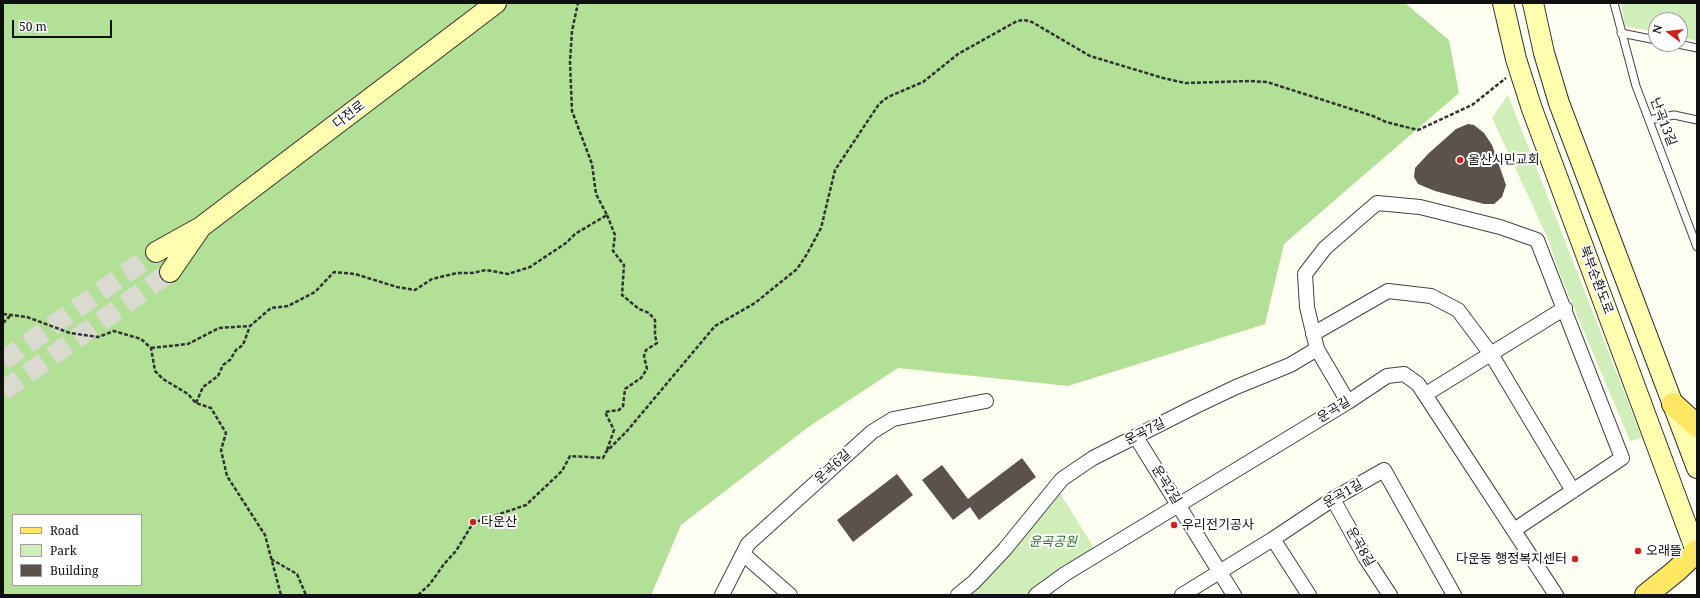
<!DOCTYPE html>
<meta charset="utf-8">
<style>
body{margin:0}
#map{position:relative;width:1700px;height:598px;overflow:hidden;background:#fffef3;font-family:"Noto Serif",serif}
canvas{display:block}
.frame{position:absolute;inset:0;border:4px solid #101010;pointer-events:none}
.legend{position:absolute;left:12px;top:514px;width:130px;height:72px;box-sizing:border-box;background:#fff;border:1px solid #9f9f9f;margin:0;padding:5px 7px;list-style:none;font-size:12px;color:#101010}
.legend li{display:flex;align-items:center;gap:8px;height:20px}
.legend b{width:20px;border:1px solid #9f9f9f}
.north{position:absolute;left:1648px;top:12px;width:40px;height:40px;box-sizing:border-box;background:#fff;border:1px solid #9f9f9f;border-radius:50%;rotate:285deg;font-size:11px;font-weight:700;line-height:16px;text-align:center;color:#101010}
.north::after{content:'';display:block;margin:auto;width:14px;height:18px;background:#ce221b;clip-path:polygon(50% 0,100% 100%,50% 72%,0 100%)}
.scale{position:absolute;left:12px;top:20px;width:100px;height:18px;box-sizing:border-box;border:2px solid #101010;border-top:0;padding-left:5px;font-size:12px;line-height:14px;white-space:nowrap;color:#101010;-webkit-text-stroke:3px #fff;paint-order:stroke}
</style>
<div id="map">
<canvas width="1700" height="598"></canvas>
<div class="frame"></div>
<ul class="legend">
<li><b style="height:5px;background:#ffe763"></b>Road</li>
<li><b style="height:11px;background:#d0eeb9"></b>Park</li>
<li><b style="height:11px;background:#5a524b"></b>Building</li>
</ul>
<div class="north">N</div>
<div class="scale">50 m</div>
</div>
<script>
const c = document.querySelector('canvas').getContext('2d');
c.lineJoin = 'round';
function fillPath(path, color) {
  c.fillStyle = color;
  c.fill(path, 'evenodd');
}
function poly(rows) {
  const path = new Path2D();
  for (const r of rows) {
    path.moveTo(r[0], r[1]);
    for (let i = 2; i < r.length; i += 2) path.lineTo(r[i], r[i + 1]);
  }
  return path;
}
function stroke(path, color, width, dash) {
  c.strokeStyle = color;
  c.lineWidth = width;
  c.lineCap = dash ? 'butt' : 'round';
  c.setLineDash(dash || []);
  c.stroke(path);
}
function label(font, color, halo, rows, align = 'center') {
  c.font = font + ' "Noto Serif","Noto Sans KR",serif';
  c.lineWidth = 4;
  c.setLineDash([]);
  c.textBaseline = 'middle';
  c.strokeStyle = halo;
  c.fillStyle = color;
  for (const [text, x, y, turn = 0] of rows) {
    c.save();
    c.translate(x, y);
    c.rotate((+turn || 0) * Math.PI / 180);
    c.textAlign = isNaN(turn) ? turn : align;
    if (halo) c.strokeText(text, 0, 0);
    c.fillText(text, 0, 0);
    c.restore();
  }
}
fillPath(poly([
 [1621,3,1697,3,1697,41,1680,37,1680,20,1656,20,1656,32,1625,26],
 [1508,95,1642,438,1630,441,1559,272,1548,239,1492,118],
 [1058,490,1096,551,1028,595,960,595]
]), '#d0eeb9');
fillPath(poly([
 [3,3,1405,3,1449,40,1459,93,1284,244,1265,324,1068,386,898,368,807,428,681,525,651,595,3,595],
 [13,515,141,515,141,585,13,585]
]), '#b1e096');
fillPath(poly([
 [1468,124,1474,125,1484,133,1492,145,1506,185,1502,197,1494,204,1484,204,1435,191,1418,184,1414,177,1415,168,1429,153,1456,129],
 [1022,458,1036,477,979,520,970,507,953,520,922,480,942,465,968,499],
 [897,474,913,495,853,542,837,520]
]), '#5a524b');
stroke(poly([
 [3,361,156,252],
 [3,391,170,272]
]), '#dbdad1', 20, [20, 10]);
const service = poly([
 [1614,3,1636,86,1697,247],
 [1621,33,1656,40],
 [1678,44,1697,48],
 [1649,120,1674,115,1697,120]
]);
const minor = poly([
 [1313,334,1388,291,1431,296,1458,310,1491,354,1573,491],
 [1317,349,1307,307,1305,274,1325,248,1377,203,1420,207,1500,227,1537,240,1622,458,1514,530],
 [1426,394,1565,308],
 [1136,437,1234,595],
 [1333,499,1365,557,1390,595],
 [1273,539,1309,595],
 [743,554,790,595],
 [722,595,748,544,872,432,893,419,986,401],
 [958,595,974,582,1005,549,1062,479,1093,458,1194,407,1236,387,1290,365,1317,349,1348,402],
 [1036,595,1065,574,1348,402,1387,376,1404,374,1418,384,1556,595],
 [1182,595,1273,539,1333,499,1384,470,1454,595]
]);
const secondary = poly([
 [1503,3,1516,59,1532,109,1696,551],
 [1533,3,1544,53,1559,103,1697,468],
 [156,252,201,227,496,3],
 [170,272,199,230]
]);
const primary = poly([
 [1673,404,1697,426],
 [1646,595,1676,571,1697,551]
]);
stroke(service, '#434343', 9);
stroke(minor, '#434343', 16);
stroke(secondary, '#323232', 22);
stroke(primary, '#212121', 24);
stroke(poly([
 [3,314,27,317,70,333,98,337,114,331,141,339,151,348,155,371,163,379,188,394,196,403,211,408,226,433,221,450,227,476,265,535,281,595],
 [3,323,10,316],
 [151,348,188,344,219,328,250,326,271,308,288,306,315,292,334,272,355,274,397,287,415,290,432,279,457,273,472,273,486,270,508,274,530,267,566,243,575,234,607,215,596,194,592,164,572,111,570,62,572,31,578,3],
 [196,403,203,387,218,376,223,365,230,360,236,350,243,345,250,326],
 [607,450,614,430,605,412,619,410,623,406,625,389,641,378,647,369,644,356,646,350,657,343,655,336,655,320,649,313,639,309,622,295,624,265,613,251,615,235,607,215],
 [271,559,297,574,306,595],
 [418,595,430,584,444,564,456,551,473,523,526,505,562,471,570,456,603,458,606,452,627,431,715,326,755,303,797,269,807,254,821,228,835,170,879,104,888,97,923,82,958,54,1017,21,1024,20,1032,22,1090,56,1163,78,1185,83,1249,81,1267,82,1373,116,1386,122,1418,130,1472,105,1506,78]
]), '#323232', 2.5, [4, 2]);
stroke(service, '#fff', 7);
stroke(minor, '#fff', 14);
stroke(secondary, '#fffdae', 20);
stroke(primary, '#ffe763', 22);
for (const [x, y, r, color] of [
 [1460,160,4,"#ce221b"],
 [473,522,4,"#ce221b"],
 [1174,525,4,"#ce221b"],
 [1638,551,4,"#ce221b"],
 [1575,559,4,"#ce221b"]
]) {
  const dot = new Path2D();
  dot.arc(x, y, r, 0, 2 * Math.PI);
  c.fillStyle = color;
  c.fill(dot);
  stroke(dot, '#fff', 1.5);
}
label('13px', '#101010', '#fff', [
 ["다전로",349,115,-37],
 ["난곡13길",1663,122,69],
 ["북부순환도로",1596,280,69],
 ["운곡길",1334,410,-32],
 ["운곡7길",1145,432,-27],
 ["운곡6길",833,467,-42],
 ["운곡2길",1166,485,58],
 ["운곡1길",1343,494,-30],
 ["운곡8길",1360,547,60]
]);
label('13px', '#101010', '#fff', [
 ["울산시민교회",1468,160],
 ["다운산",481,522],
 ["우리전기공사",1182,525],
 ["오래뜰",1646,551],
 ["다운동 행정복지센터",1567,559,"right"]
], 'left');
label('italic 13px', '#246f19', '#fff', [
 ["윤곡공원",1053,542]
]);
</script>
